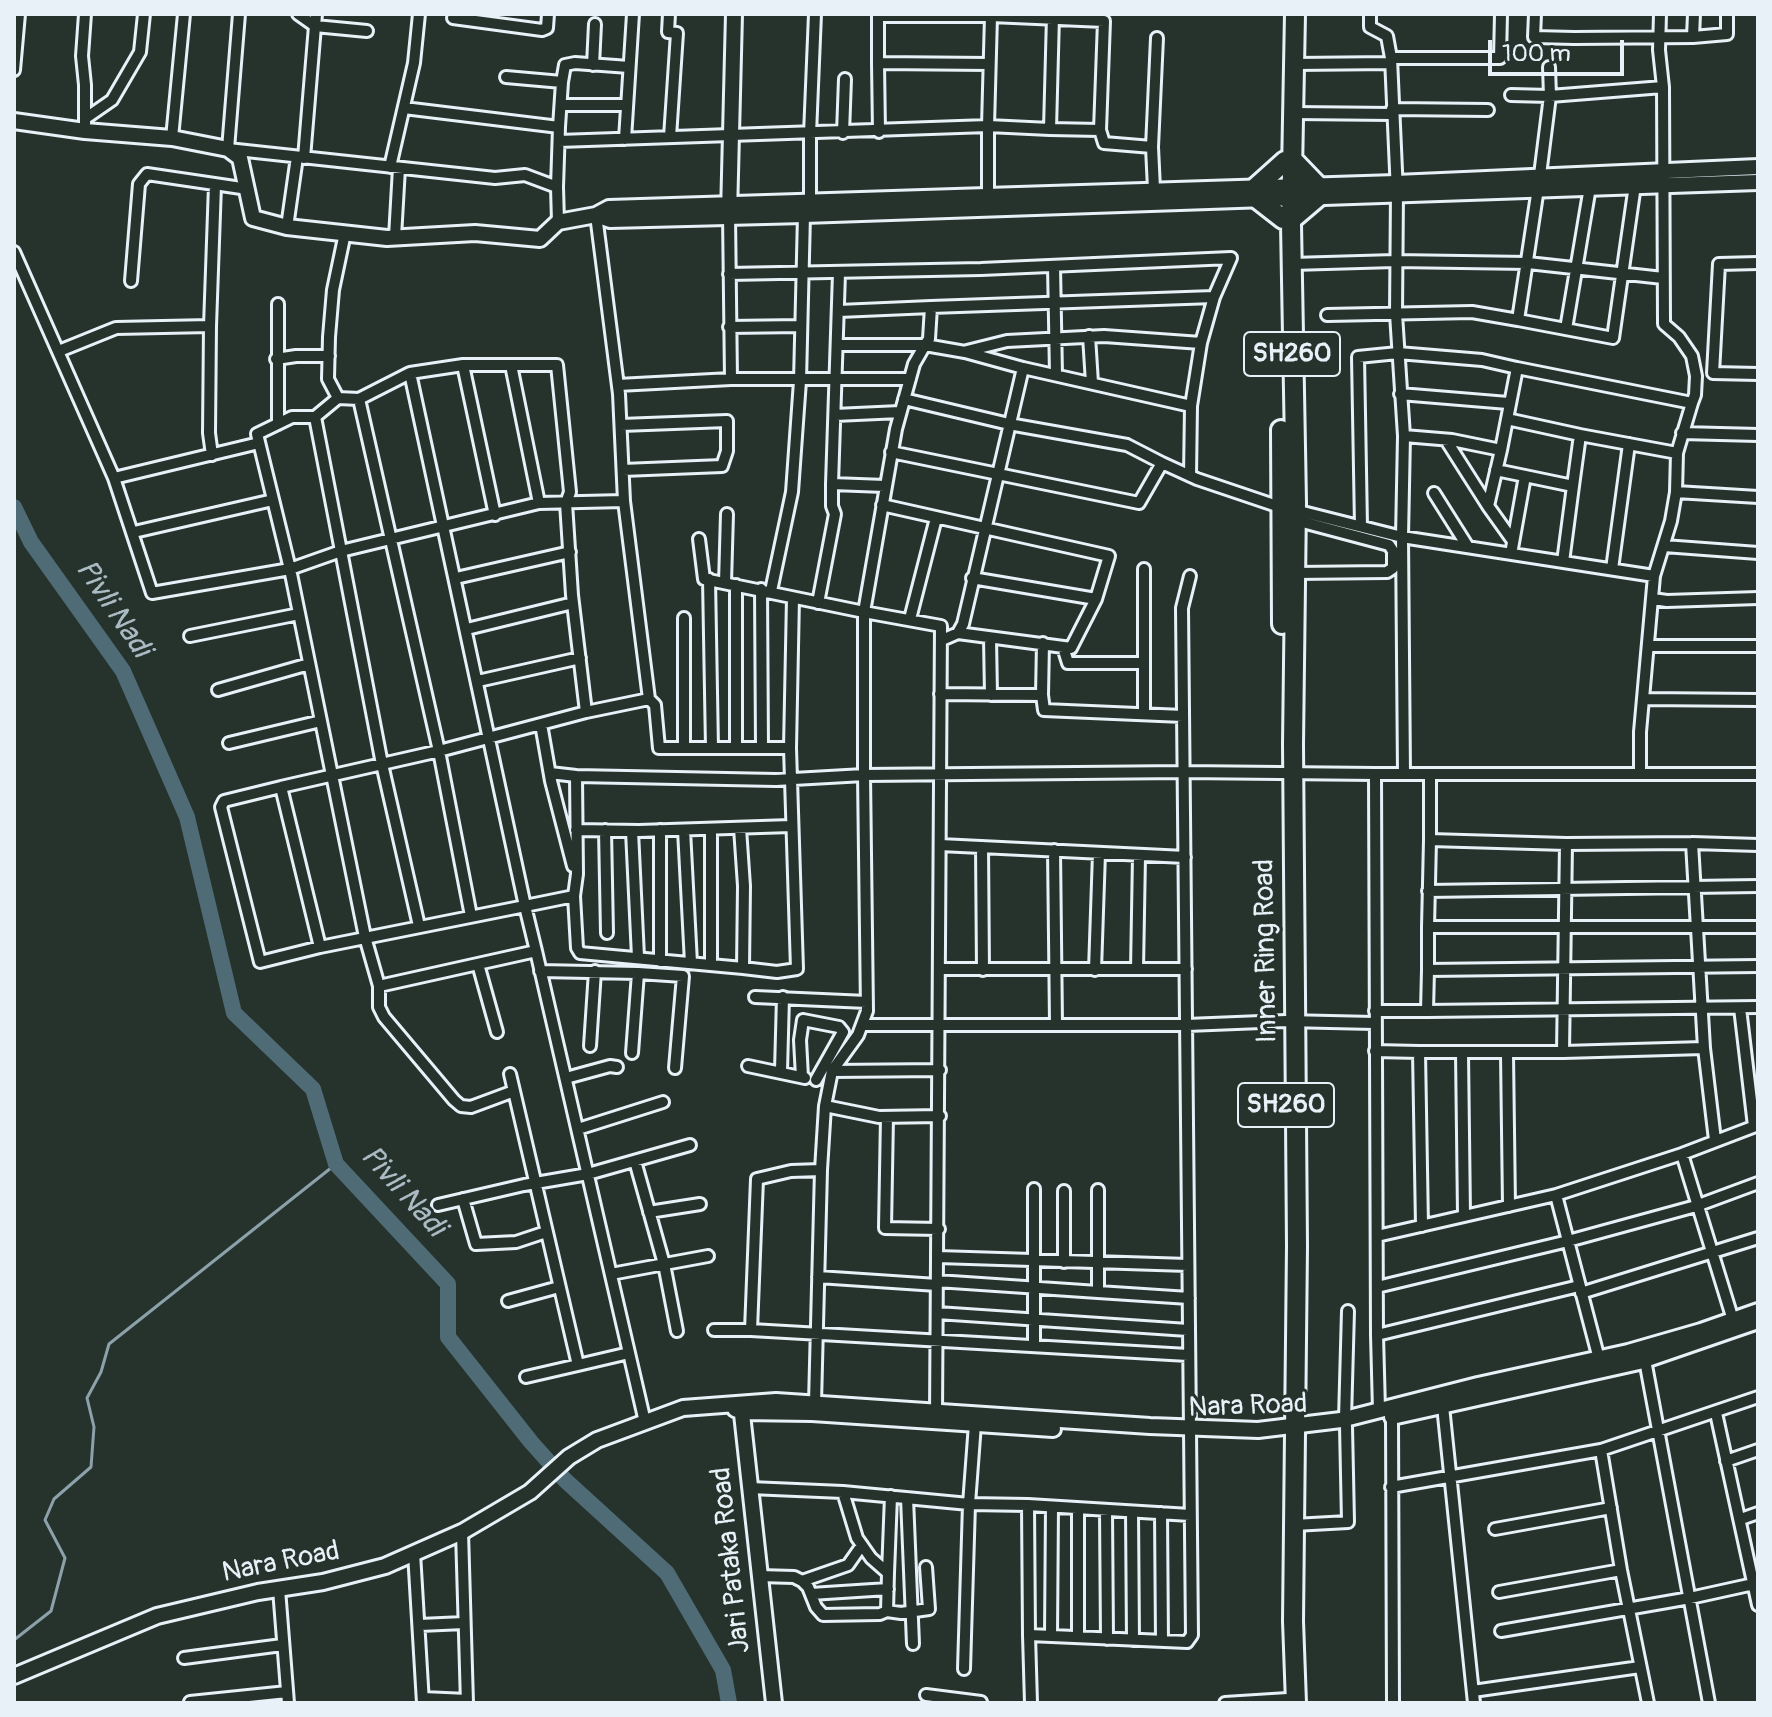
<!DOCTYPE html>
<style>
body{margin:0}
#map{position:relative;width:1772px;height:1717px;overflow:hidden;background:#26332d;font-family:Pangolin,sans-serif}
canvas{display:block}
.frame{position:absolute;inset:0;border:16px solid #e8f1f8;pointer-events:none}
.scale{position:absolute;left:1488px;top:40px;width:136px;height:36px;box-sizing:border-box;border:4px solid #e8f1f8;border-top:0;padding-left:10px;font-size:24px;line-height:28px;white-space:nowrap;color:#e8f1f8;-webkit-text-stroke:6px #26332d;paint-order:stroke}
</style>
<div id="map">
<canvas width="1772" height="1717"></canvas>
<div class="frame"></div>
<div class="scale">100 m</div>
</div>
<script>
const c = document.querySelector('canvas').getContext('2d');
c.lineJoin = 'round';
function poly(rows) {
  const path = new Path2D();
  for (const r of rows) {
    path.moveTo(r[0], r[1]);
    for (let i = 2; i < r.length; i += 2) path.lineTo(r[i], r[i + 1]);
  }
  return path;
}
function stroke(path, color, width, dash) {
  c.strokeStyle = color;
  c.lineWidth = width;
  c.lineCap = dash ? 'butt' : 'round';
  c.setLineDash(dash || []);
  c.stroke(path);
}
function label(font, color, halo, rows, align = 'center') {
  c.font = font + ' Pangolin,sans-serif';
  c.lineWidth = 6;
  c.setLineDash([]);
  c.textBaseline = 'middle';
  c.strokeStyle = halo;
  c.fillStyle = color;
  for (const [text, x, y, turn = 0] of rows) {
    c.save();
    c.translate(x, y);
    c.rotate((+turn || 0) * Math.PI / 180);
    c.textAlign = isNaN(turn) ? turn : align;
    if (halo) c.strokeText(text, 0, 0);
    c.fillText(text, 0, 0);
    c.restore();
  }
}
stroke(poly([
 [14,1640,51,1611,65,1558,45,1520,54,1499,91,1467,94,1427,87,1398,101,1372,109,1344,336,1164]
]), '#8ca1a9', 3);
stroke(poly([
 [14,507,31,542,123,671,187,817,234,1013,313,1089,336,1164,448,1284,448,1337,531,1442,565,1480,667,1573,723,1670,729,1703]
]), '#4f6b75', 16);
const street = poly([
 [85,14,82,56,85,85,85,124],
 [239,14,228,149,495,178,525,175,557,187,558,222],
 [298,14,315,26,367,31],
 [669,14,668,32,677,33,670,137],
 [878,14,878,16,991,16,991,14],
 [1370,14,1370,27,1387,36,1391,58],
 [1535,14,1534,37,1574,38,1693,37,1694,14],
 [1660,14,1659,50,1663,87],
 [878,16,878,63,989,64],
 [453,18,542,30,547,28,548,14],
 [1693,37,1727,34,1727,14],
 [878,63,879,132],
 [1295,64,1391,63],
 [593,65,595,24],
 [14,70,19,14],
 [506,77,562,82,559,127],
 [562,82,565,65,575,63,629,67],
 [561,105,627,105],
 [404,108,559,127,557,187],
 [1392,109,1488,110],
 [1294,113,1392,114],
 [86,118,112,100,140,52,144,14],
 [1100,130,1104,143,1152,147],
 [843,133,845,79],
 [172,138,184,14],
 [625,139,633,14],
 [559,141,988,126,991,16,1104,21,1100,130,1050,129],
 [304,158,316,14],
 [390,167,414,63,419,14],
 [1154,189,1152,147,1157,38],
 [810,203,810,134,815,14],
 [988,203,988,126,1050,129,1053,16],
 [729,215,731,379],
 [287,227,297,157],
 [395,237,399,168],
 [14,252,114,478,152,593,290,569,365,937,379,986,536,951,525,906,574,896],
 [1758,263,1719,264,1713,373,1758,374],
 [1292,264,1395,261,1528,263,1663,278],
 [1054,266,1056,375],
 [729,274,981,269,1231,258,1214,297,1201,343,1191,406],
 [131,281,139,184,147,174,248,189],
 [839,311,931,307],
 [1327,315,1472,312,1518,320,1540,175,1550,96,1549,67],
 [1518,320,1613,338,1635,185],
 [729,327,801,326],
 [1566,329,1590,187],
 [1089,336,1092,383],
 [838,345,925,345,929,339,931,307,1214,297],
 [59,351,116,328,210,326],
 [967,351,1007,341,1104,336,1201,343],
 [276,359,296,356,329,356],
 [463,365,511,365,539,503],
 [1023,368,1191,406,1190,476],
 [410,373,463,365,495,515],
 [618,385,731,379,910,379],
 [1400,394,1508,403],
 [338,398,328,379,329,337,333,290,345,233],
 [359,399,410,373,525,906,320,947,281,787,439,751,471,916],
 [835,415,900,412],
 [315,417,338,398,359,399,439,751,586,712,572,595,566,503,570,492,557,365,511,365],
 [1507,419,1580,435],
 [278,424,278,304],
 [621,425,727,421,727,451,722,466,623,470],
 [1682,433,1758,435],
 [1404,436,1452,440,1501,450,1517,368,1692,403,1695,395,1696,376,1692,356,1679,337,1664,324,1663,87,1550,96,1511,95],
 [1446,440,1488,506],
 [1501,450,1488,506,1513,541],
 [891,452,1139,503,1162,463,1127,445,1009,424,904,399],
 [212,455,209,433,210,326,215,185],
 [1162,463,1197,479,1280,507],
 [1496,470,1525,476],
 [114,478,259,443],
 [832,484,885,486],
 [1573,486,1580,435,1677,453],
 [1676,492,1758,497],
 [1434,493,1468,547],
 [882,505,1109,556,1096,599,1071,648,958,633],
 [1295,510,1402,537,1654,576,1671,521,1676,492,1677,453,1692,403],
 [1361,526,1358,357,1398,353,1482,360,1517,368],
 [134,532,273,500],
 [699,539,704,579,864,612,896,429,914,364,925,345,965,352,1023,368,963,624,958,633,942,640],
 [1664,546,1758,553],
 [1511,554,1525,476,1573,486,1563,562],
 [1144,569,1144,714],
 [1612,569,1629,444],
 [1295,573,1387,572,1393,568,1393,551,1389,545,1295,520],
 [456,578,570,552],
 [972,578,1096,599],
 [709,579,712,748],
 [725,583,727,514],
 [736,585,736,748],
 [761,589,762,748],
 [771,591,792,492,800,381,804,215],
 [1653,599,1667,601,1758,598],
 [818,603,835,514,832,506,832,484,839,273],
 [910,619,936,518],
 [467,629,573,603],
 [190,636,299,614],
 [990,638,991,695],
 [1649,646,1758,646],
 [1063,647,1068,663,1144,663],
 [478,681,580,658],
 [218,690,309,664],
 [940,694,1042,695,1043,643],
 [1042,695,1044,710,1183,716],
 [649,699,655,705,659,748,790,748,793,598],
 [1643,699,1758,700],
 [586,712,649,699,624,501],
 [541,724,551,781,573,866],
 [229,743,321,721],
 [684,748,684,618],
 [550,773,576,776],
 [1404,774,1402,537,1404,436,1396,314,1397,193,1391,58,1500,58,1501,14],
 [1640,774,1640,732,1654,576],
 [281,787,224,801,221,807,260,962,320,947],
 [740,828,744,886,743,968,580,953,577,948,574,896,577,874,576,776,776,780,864,775,864,612,941,626,936,1416],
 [711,829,711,964],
 [576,830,639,831,791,826],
 [605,830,607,933],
 [660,830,660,961],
 [684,830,691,963],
 [632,831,638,957],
 [1430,840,1430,775],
 [1692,843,1704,1048,1563,1052,1566,844,1692,843,1758,845],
 [1566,844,1430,840,1428,927,1758,927],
 [940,845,1185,857],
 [982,847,983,970],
 [1054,850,1056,1024],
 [1428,891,1758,886],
 [419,926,382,764,341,551,315,417,292,417,257,434,290,569,341,551,539,503,624,501,619,394,596,215],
 [1428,927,1428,970,1758,966],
 [536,951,645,1422],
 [478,964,497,1032],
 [743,968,777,972,797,969,790,748],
 [940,969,1186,969],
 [1137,969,1139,856],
 [1095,970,1099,853],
 [1428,970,1427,1011,1758,1007],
 [540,971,638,973,632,1053],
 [638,973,683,976,675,1068],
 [379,986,379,1007,384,1017,454,1100,461,1106,471,1107,514,1091],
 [755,997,867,1002],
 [1740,1008,1754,1126],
 [1375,1011,1427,1011],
 [863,1025,1187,1025,1286,1021,1374,1023],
 [590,1046,595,971],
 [1704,1048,1715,1140],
 [1375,1051,1419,1052],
 [1462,1053,1464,1215],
 [1507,1054,1509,1206],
 [748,1066,805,1078],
 [781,1071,783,997],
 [832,1071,940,1070],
 [510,1074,578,1365,629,1353],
 [802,1077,800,1040,803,1020,839,1027,843,1032,816,1080],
 [566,1078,610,1066,617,1067],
 [825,1106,879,1117,940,1116],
 [887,1117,885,1228,939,1229],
 [578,1129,663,1102],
 [1682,1154,1733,1320],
 [635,1161,664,1264,677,1331],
 [821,1170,791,1171,757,1179,751,1330,1188,1355],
 [1034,1189,1034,1345],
 [1098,1190,1098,1292,1189,1298],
 [1064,1191,1064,1262],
 [1556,1195,1599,1359],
 [463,1199,476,1244,516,1242,546,1232],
 [438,1205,524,1185,588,1174,690,1145],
 [649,1212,700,1204],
 [1422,1226,1419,1052,1563,1052],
 [1377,1236,1556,1195,1682,1154,1758,1125],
 [938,1257,1188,1265],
 [611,1274,708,1256],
 [818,1277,937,1285],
 [937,1281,1098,1292],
 [1377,1287,1568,1241,1696,1206,1758,1183],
 [1581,1293,1758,1238],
 [508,1301,559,1287],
 [937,1313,1188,1330],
 [714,1330,751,1330],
 [1377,1335,1579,1286],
 [1645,1360,1709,1703],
 [526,1377,578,1365],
 [815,1403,821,1170,825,1106,832,1071,858,1035,867,1011,864,775,1184,772,1375,774],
 [1443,1406,1474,1703],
 [1379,1410,1377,1335,1375,774,1758,774],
 [1716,1413,1758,1605],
 [1392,1418,1393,1703],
 [1345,1419,1348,1311],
 [1726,1461,1758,1450],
 [1391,1487,1601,1450],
 [750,1488,843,1492,969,1504,975,1424],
 [907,1498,913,1644],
 [1106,1511,1107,1639],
 [1132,1512,1133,1640],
 [1161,1513,1162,1641],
 [1190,1515,1028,1505,1029,1635,1187,1642,1192,1635,1182,608,1190,576],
 [1741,1519,1758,1513],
 [1294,1525,1348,1522,1346,1426],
 [1495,1529,1611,1508],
 [462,1532,467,1703],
 [414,1553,423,1703],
 [888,1573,891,1496],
 [759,1576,794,1577,802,1581,808,1587,816,1607,823,1615,880,1614,887,1611,888,1573,871,1558,857,1538,843,1492],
 [802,1581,848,1565,862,1545],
 [279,1589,288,1703],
 [1499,1592,1621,1570],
 [811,1594,888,1589],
 [887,1611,901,1613,929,1609,926,1567],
 [420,1625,464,1623],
 [1501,1631,1690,1598,1758,1583],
 [1029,1635,1031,1703],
 [1051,1635,1052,1507],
 [1078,1636,1078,1509],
 [184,1658,282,1645],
 [964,1669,969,1504,1028,1505],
 [1473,1691,1640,1667],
 [926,1695,981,1702],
 [423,1698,467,1700],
 [190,1702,287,1692],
 [1225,1703,1288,1699],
 [1648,1703,1621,1570,1601,1450,1758,1397]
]);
const secondary = poly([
 [14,121,85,131,172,138,228,149,240,158,253,218,287,227,387,238,475,233,540,239,558,222,596,215,609,208,1396,183,1758,167],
 [729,214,734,14],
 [596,215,610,220,804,215,1758,182],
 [741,1405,774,1703],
 [735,1409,742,1412,812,1413,1053,1429],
 [1392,1417,1639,1362,1758,1321],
 [14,1676,157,1616,258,1592,323,1582,385,1566,462,1532,530,1492,569,1457,597,1440,683,1408,776,1401,1150,1426,1258,1430,1341,1420,1478,1385,1628,1352,1701,1331,1758,1311]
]);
const highway = poly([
 [1295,14,1291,224,1296,503,1293,744,1297,1246,1293,1621,1296,1703],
 [1293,160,1317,185],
 [1256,187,1285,161],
 [1256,198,1283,219],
 [1291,220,1318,197],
 [1281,430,1282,624]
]);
stroke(street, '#e8f1f8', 16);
stroke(secondary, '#e8f1f8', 20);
stroke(highway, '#e8f1f8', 24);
stroke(street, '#26332d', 10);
stroke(secondary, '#26332d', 14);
stroke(highway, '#26332d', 18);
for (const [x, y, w] of [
 [1292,354,96],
 [1286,1105,96]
]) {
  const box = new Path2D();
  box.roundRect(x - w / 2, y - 22, w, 44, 6);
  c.fillStyle = '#26332d';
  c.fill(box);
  stroke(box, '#e8f1f8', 2);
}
label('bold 26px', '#e8f1f8', null, [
 ["SH260",1292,354],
 ["SH260",1286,1105]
]);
label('28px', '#e8f1f8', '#26332d', [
 ["Inner Ring Road",1267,951,-91],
 ["Nara Road",1248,1407,-2],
 ["Jari Pataka Road",732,1560,-96],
 ["Nara Road",281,1563,-11]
]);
label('italic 30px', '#abbbc4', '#26332d', [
 ["Pivli Nadi",112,609,56],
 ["Pivli Nadi",402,1192,48]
]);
</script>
